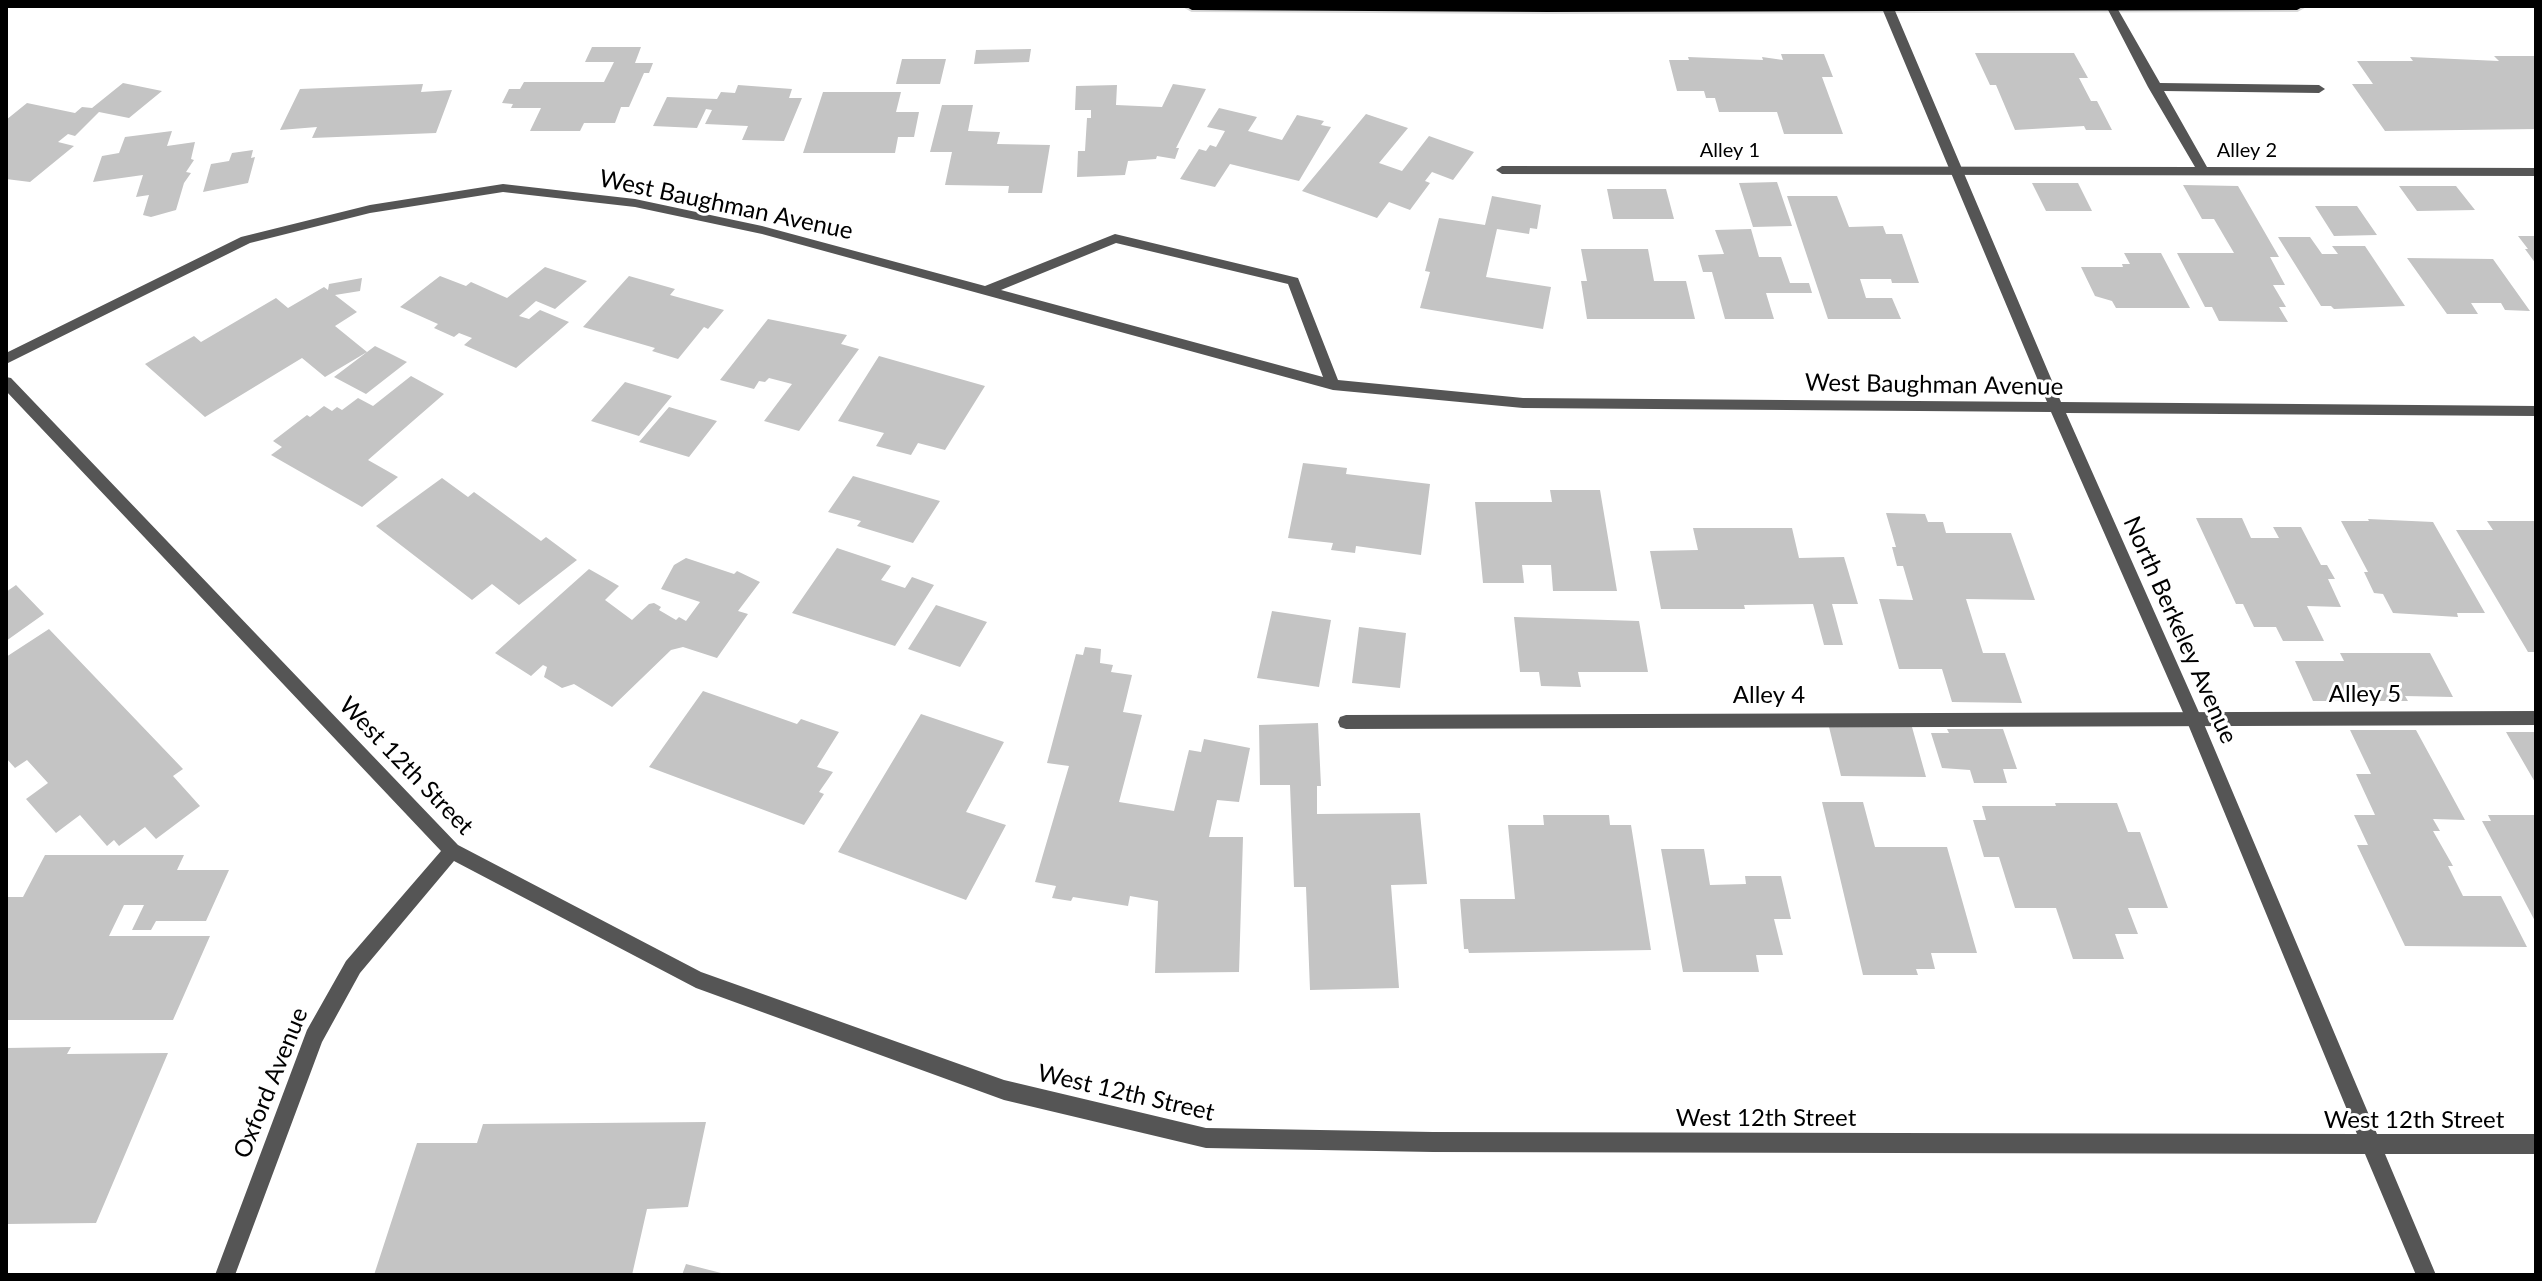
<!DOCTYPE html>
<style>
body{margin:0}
#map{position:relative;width:2542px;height:1281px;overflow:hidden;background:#fff;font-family:Lato,sans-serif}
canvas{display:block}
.frame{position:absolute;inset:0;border:8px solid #000;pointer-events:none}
</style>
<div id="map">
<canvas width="2542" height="1281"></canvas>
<div class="frame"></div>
</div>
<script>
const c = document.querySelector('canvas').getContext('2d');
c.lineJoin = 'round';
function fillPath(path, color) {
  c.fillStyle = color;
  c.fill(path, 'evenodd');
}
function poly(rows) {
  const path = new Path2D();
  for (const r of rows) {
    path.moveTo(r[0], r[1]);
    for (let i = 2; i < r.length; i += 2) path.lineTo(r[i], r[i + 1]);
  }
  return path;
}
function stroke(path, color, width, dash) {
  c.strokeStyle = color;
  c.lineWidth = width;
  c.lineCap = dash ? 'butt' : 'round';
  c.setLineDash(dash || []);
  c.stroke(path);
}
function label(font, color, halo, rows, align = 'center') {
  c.font = font + ' Lato,sans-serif';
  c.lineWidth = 6;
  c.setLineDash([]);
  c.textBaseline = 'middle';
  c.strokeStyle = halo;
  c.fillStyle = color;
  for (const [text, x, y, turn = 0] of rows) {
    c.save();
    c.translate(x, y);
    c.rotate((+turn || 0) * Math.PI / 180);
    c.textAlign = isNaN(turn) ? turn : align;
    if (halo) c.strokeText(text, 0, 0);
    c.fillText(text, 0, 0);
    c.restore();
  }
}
fillPath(poly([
 [592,47,641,47,635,63,653,63,649,73,644,73,629,107,621,107,615,123,584,123,580,131,530,131,541,108,511,108,513,104,502,103,509,89,520,89,524,82,604,82,614,62,585,62],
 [1031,49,1029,62,974,64,976,50],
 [1975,53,2074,53,2088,78,2079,78,2091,101,2097,101,2112,130,2086,130,2084,126,2015,130,1996,85,1990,85],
 [1781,54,1824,54,1833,77,1822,77,1843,134,1784,134,1777,112,1719,112,1715,98,1706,98,1704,91,1677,91,1669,60,1689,60,1688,57,1763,60,1762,57,1783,60],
 [2494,56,2536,56,2536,129,2385,131,2352,84,2373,84,2357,61,2413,61,2410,57,2499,61],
 [902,59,946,59,940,84,896,84],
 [123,83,162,91,129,118,99,112,75,136,68,134,58,142,74,146,30,182,6,179,6,120,27,103,75,113,82,107,92,108],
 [423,84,421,92,452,90,436,133,312,138,317,127,280,130,300,89],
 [1173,84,1206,89,1176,148,1179,148,1175,159,1157,156,1156,159,1128,161,1125,175,1077,177,1078,151,1085,151,1087,118,1091,118,1091,110,1075,110,1076,86,1117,85,1116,105,1162,107],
 [738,85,792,89,789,98,802,98,784,141,742,140,748,126,705,124,712,110,706,109,697,128,653,126,667,97,717,99,721,92,735,93],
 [823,92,901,92,896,112,919,112,914,137,898,137,895,153,803,153],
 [942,105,973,105,968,131,1000,132,997,144,1050,145,1042,193,1008,193,1009,186,945,185,952,152,930,152],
 [1219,108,1257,117,1248,131,1282,140,1297,115,1324,121,1321,125,1331,127,1299,181,1230,164,1215,187,1180,179,1199,149,1206,151,1210,145,1216,147,1225,131,1207,127],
 [1366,114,1408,128,1379,163,1402,171,1429,136,1474,152,1453,180,1432,172,1425,181,1430,183,1410,210,1389,202,1377,218,1302,191],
 [172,131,167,146,195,142,191,159,194,160,186,172,191,173,184,183,176,210,151,217,143,215,149,195,136,197,143,175,93,182,102,156,119,153,125,137],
 [253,150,251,158,255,157,248,183,203,192,211,164,229,161,232,153],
 [1777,182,1792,226,1753,227,1739,183],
 [2032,183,2078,183,2092,211,2046,211],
 [2183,185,2238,186,2279,257,2270,257,2285,285,2273,285,2286,307,2279,307,2288,322,2219,321,2212,307,2205,307,2177,253,2234,253,2214,219,2202,219],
 [2399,186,2456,186,2475,210,2417,211],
 [1607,189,1666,189,1674,219,1613,219],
 [1492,196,1541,205,1537,229,1530,228,1529,234,1497,229,1486,277,1551,287,1543,329,1420,308,1430,272,1425,271,1439,218,1485,225],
 [1787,196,1837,196,1849,227,1883,226,1886,234,1902,234,1919,283,1892,283,1891,279,1860,279,1866,298,1892,298,1901,319,1828,319],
 [2315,206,2357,206,2377,235,2334,236],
 [1751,229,1759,257,1781,257,1790,283,1809,283,1812,293,1766,293,1774,319,1725,319,1712,272,1703,272,1698,255,1724,254,1715,230],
 [2518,236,2536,236,2536,264,2525,249,2528,249],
 [2278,237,2310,237,2322,254,2338,254,2332,246,2365,246,2405,306,2334,309,2331,306,2321,306],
 [1581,249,1648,249,1654,281,1686,281,1695,319,1587,319,1581,281,1587,281],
 [2124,253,2161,253,2190,308,2116,308,2112,301,2095,296,2081,267,2123,267,2122,264,2130,264],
 [2407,258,2493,259,2530,311,2505,310,2501,303,2471,303,2478,314,2447,314],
 [545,267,587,281,555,309,536,301,519,316,529,319,540,310,569,322,516,368,464,345,472,338,459,333,454,337,434,328,438,324,400,307,440,276,466,286,471,282,507,298],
 [629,276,675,289,670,295,724,310,708,329,704,327,678,359,652,351,655,348,583,327],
 [362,278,360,291,335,295,357,312,335,326,367,352,325,377,302,358,205,417,145,364,194,336,201,342,276,298,288,308,324,287,328,290,329,284],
 [768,319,847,335,841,344,859,349,799,431,764,421,792,384,769,378,765,382,759,381,754,389,720,380],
 [375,346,407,362,366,394,334,377],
 [879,356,985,386,945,450,918,443,911,455,876,446,884,433,838,421],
 [411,376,444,394,368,460,398,477,362,507,271,455,282,447,273,441,307,415,310,417,324,406,332,411,337,407,342,410,358,398,373,406],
 [625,382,672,396,639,436,591,421],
 [669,407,717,421,689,457,639,442],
 [1303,463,1347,468,1346,474,1430,484,1421,555,1356,546,1355,553,1331,550,1333,543,1288,538],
 [853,476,940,501,913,543,857,526,861,521,828,512],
 [442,478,468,497,474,492,541,541,546,537,577,560,519,605,492,584,472,600,376,526],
 [1550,490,1600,490,1617,591,1553,591,1551,565,1522,565,1524,583,1483,583,1475,502,1552,502],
 [1886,513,1925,514,1928,522,1943,522,1946,533,2011,533,2035,600,1966,599,1983,653,2005,653,2022,703,1952,702,1942,669,1899,669,1879,599,1913,600,1903,566,1897,566,1892,547,1896,547],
 [2196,518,2242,518,2251,538,2279,538,2273,527,2301,527,2321,565,2327,565,2335,579,2328,579,2341,607,2307,606,2324,641,2283,641,2276,627,2254,627,2243,604,2236,604],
 [2368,519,2433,522,2485,613,2457,613,2458,617,2393,613,2383,594,2374,593,2364,572,2368,572,2341,521,2369,521],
 [2487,521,2536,521,2536,652,2528,652,2456,530,2493,530],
 [1693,528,1792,528,1799,558,1844,557,1858,604,1832,604,1843,645,1824,645,1813,604,1744,605,1745,609,1661,609,1650,551,1698,550],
 [837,548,891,566,881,580,905,588,912,577,934,585,895,646,792,613],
 [686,558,734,574,737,571,760,582,738,611,748,614,717,658,683,647,671,650,612,707,574,684,562,688,544,677,547,667,543,665,531,676,495,653,589,569,619,586,605,600,632,620,649,604,654,603,661,607,659,610,676,620,679,617,686,621,700,602,661,589,674,565],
 [16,585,44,614,6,641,6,592],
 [936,605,987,622,960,667,908,649],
 [1272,611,1331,620,1319,687,1257,678],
 [1514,617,1639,621,1648,672,1578,672,1581,687,1541,686,1539,672,1520,672],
 [1359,627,1406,633,1400,688,1352,683],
 [49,629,183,769,173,776,200,806,156,839,145,827,119,846,114,840,107,846,80,815,56,833,26,799,48,783,27,760,15,768,6,758,6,657],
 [1085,647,1101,649,1100,663,1113,665,1111,672,1132,675,1123,712,1142,715,1119,802,1174,811,1189,750,1201,752,1204,739,1250,748,1239,802,1217,800,1209,837,1243,837,1239,972,1155,973,1158,901,1130,896,1128,906,1073,897,1071,901,1052,898,1056,886,1035,882,1069,766,1047,763,1076,654,1083,655],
 [2340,653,2430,653,2453,697,2405,696,2408,701,2313,701,2295,661,2344,661],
 [703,691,797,724,801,719,839,732,817,767,833,772,819,792,824,794,804,825,649,767],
 [921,714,1004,742,966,812,1006,825,966,900,838,852],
 [1318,723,1321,786,1317,786,1317,814,1420,813,1427,884,1391,885,1399,988,1310,990,1306,887,1294,887,1290,785,1260,785,1259,725],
 [1829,727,1912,727,1926,777,1841,776],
 [1947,729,2003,729,2017,769,2003,769,2007,783,1974,783,1970,770,1942,768,1931,733,1949,733],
 [2350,730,2416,730,2465,820,2433,819,2440,831,2433,831,2453,866,2448,866,2463,896,2501,896,2527,947,2405,946,2357,845,2368,845,2354,815,2375,815,2356,774,2371,774],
 [2506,732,2536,732,2536,784],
 [1822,802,1863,802,1875,847,1947,847,1977,953,1931,953,1935,969,1916,969,1918,975,1863,975],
 [2055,803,2117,803,2128,832,2140,832,2168,908,2128,908,2138,934,2115,934,2124,959,2073,959,2056,908,2015,908,1999,857,1984,857,1973,820,1986,820,1982,806,2056,806],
 [1543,815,1609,815,1610,825,1631,825,1651,950,1469,953,1468,949,1464,949,1460,899,1515,899,1508,825,1544,825],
 [2488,815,2536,815,2536,923,2482,821,2491,821],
 [1661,849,1704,849,1710,885,1746,884,1745,876,1781,876,1791,919,1774,919,1783,955,1756,955,1759,972,1683,972],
 [45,855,184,855,177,870,229,870,206,921,156,921,151,930,132,930,144,905,124,905,109,936,210,936,173,1020,6,1020,6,897,23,897],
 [71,1047,67,1054,168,1053,96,1223,6,1224,6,1048],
 [706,1122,688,1207,647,1209,632,1275,374,1275,417,1143,477,1143,483,1124],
 [686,1264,725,1274,724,1275,682,1275]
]), '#c4c4c4');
const primary = poly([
 [1185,6,2304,6,2297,10,1547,12,1192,10,1185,6]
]);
stroke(primary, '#dbdbdb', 4);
fillPath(poly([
 [2106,6,2116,6,2160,83,2319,85,2325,89,2319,93,2164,91,2207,167,2536,168,2536,176,1502,174,1496,170,1502,166,2195,167,2148,87,2106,6],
 [2536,711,2536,725,1346,729,1340,727,1338,722,1340,717,1346,715,2536,711]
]), '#555');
fillPath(poly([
 [1881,6,1893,6,2061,402,2536,406,2536,416,2066,413,2201,717,2377,1134,2536,1134,2536,1154,2385,1154,2436,1275,2416,1275,2365,1154,1433,1152,1206,1148,1004,1100,696,988,454,861,360,973,322,1042,235,1275,215,1275,307,1030,346,961,441,851,6,391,6,377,11,378,458,845,701,972,1004,1080,1206,1128,1433,1132,2357,1134,2185,717,2051,412,1523,408,1333,390,762,234,635,207,503,192,370,213,250,243,6,364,6,353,241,237,370,205,503,184,635,199,762,226,985,286,1115,234,1298,278,1338,380,1523,398,2047,402,1881,6],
 [1116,243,1288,284,1323,377,1001,290,1116,243]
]), '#555');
fillPath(primary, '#000');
label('20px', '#000', '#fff', [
 ["Alley 1",1730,151],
 ["Alley 2",2247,151]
]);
label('24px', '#000', '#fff', [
 ["West Baughman Avenue",726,205,12],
 ["West Baughman Avenue",1934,385,1],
 ["North Berkeley Avenue",2180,630,66],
 ["Alley 5",2365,694],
 ["Alley 4",1769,695],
 ["West 12th Street",406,766,46],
 ["Oxford Avenue",271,1083,-68],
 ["West 12th Street",1126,1093,13],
 ["West 12th Street",1766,1118],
 ["West 12th Street",2414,1120]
]);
</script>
